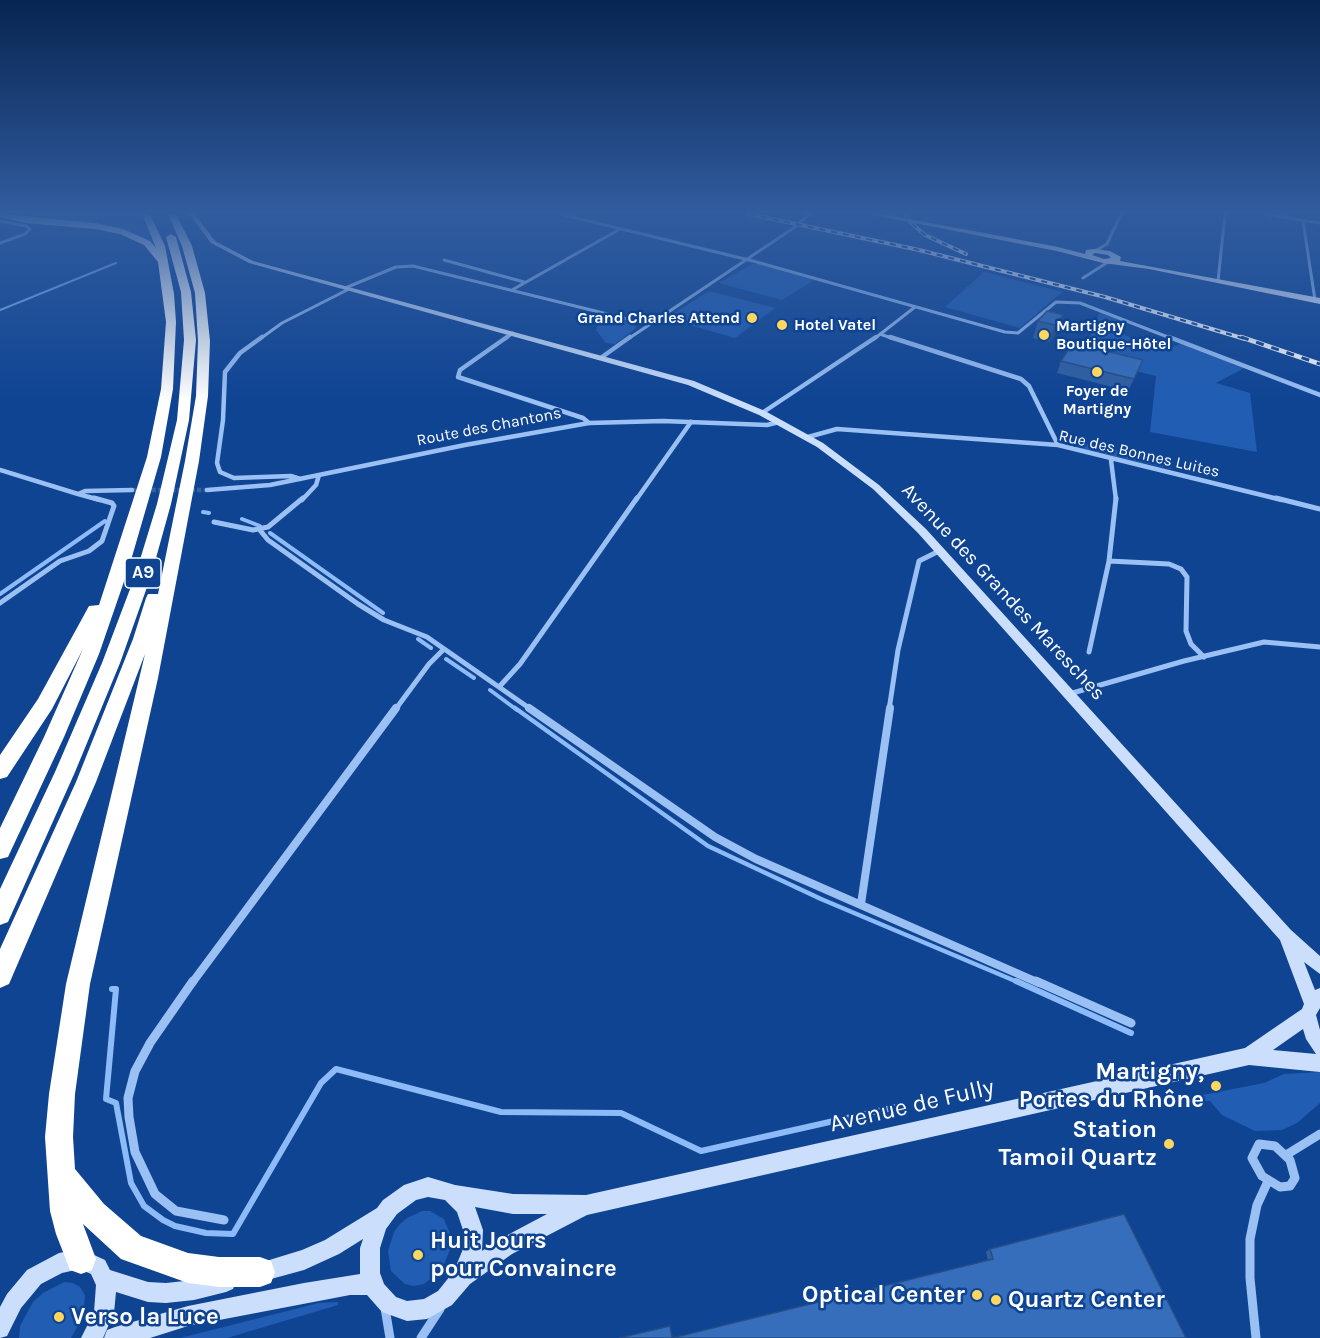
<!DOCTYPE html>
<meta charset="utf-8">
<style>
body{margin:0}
canvas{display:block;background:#0f4493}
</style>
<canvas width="1320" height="1338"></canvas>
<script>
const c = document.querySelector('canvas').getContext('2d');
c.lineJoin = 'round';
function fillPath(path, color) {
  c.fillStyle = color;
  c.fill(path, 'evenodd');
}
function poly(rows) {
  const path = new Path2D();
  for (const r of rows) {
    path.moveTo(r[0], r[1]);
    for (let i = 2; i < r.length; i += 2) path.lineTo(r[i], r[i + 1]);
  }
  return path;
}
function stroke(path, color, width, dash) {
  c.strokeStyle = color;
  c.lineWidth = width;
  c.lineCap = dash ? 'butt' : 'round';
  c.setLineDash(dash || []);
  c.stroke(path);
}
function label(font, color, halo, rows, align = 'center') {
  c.font = font + ' Karla,sans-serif';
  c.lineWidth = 5;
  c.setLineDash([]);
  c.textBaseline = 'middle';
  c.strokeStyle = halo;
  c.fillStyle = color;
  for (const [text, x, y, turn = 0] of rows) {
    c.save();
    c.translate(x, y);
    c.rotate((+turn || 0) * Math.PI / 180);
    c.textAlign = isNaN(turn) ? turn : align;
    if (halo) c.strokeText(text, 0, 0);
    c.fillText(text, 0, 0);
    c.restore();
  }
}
fillPath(poly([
 [62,214,140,214,150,235,148,235,149,238,153,239,155,246,130,232,15,216],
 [752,264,758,264,814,280,782,300,719,283],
 [984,272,1062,292,1020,328,945,307],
 [709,291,775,308,735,338,666,318],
 [1100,312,1123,320,1114,331,1165,351,1182,343,1246,367,1216,383,1250,393,1257,452,1150,432,1156,376,1067,354,1086,347],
 [601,316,634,321,636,328,615,344,606,343,596,330],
 [1078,442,1171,461,1171,469,1077,448],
 [1320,1072,1320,1103,1297,1123,1282,1130,1255,1131,1222,1115,1210,1101,1183,1101,1182,1099,1264,1083,1284,1074],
 [422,1211,430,1211,444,1219,451,1236,451,1247,442,1269,424,1284,414,1286,405,1284,391,1271,388,1251,394,1232,400,1224,407,1218],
 [64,1282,73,1283,80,1287,85,1295,83,1317,71,1338,19,1338,20,1326,33,1302,43,1293],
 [338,1302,338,1305,227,1338,180,1338,319,1303]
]), '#205db3');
stroke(poly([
 [0,310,116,263]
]), '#8cbbf8', 2);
stroke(poly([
 [203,512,209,513],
 [242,519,260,526],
 [270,533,383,613],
 [0,594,105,521],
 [418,639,431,648],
 [446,659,474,678],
 [490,690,517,710]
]), '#8cbbf8', 4);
stroke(poly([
 [515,708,708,846,821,899,1020,983]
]), '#8cbbf8', 4.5);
stroke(poly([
 [1016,981,1131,1033],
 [112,989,116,989,106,1099,116,1103,131,1183,144,1206,163,1220,175,1226,206,1233,233,1234,321,1083,336,1069,501,1112,621,1113,701,1151,896,1107]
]), '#8cbbf8', 6);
stroke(poly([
 [132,490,207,490]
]), '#3360a3', 4.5, [4.5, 2]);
stroke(poly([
 [560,214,753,261,1005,332,1018,333,1056,302,1080,303,1173,339],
 [1264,214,1320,223],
 [0,221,26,226,30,229,25,234,0,243],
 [1303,221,1315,300],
 [800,222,810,214],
 [1095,251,1107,244,1121,214],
 [444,260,524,282],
 [1083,278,1108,262],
 [1218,281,1225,214],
 [345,288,396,267,413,266,648,324],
 [512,290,620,229],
 [880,334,894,339],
 [260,339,282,323,349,289],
 [505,339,513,333],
 [628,339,795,227],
 [874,339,915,307]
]), '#9bc0f4', 3);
stroke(poly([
 [262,337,240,353,225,372,223,420,217,463,220,472,234,478,291,476,300,479],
 [507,337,460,370,458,377,583,418,589,423],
 [890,337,1021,379,1029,386,1058,445],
 [1169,337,1320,395],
 [602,357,630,337],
 [762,413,876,337],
 [808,437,837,429,1058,445,1282,500],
 [1111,460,1116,500],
 [0,470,78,494,85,491,132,490],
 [207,490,270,485,465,445,589,423,663,421,767,425,779,422],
 [78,494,100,500],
 [302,500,316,485,319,475],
 [636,500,691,422]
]), '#9bc0f4', 4.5);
stroke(poly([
 [1116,498,1109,561,1169,564,1181,569,1187,577,1186,631,1191,644,1204,657],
 [1276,498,1320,509],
 [214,522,253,530,268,527,303,498],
 [259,529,268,540,358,604,384,620,427,637,532,710],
 [0,603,60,561,89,551,102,541,114,506,112,503,94,498],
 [1089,652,1109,561],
 [499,687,520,664,637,498],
 [1069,694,1184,661,1264,642,1320,647],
 [395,710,429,664,444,649],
 [889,710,898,650,919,561,941,550]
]), '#9bc0f4', 5);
stroke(poly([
 [529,708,715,837,756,859,1039,983],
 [861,904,890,708],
 [192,983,396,708]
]), '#9bc0f4', 8);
stroke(poly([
 [193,981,150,1043,135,1071,128,1098,129,1117,135,1152,155,1194,176,1211,224,1220],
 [1036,981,1131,1023],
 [1259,1144,1275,1146,1290,1160,1295,1178,1290,1186,1280,1187,1262,1176,1252,1158,1259,1144],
 [1286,1155,1320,1134],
 [385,1308,390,1338],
 [421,1338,440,1309],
 [1256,1338,1250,1278,1250,1239,1257,1205,1268,1181]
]), '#9bc0f4', 9);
fillPath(poly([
 [189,214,195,214,215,241,253,261,694,381,765,411,823,443,879,485,926,529,1291,930,1320,956,1320,974,1304,962,1315,990,1320,988,1320,1008,1316,1015,1320,1030,1320,1072,1249,1065,587,1215,512,1254,470,1284,452,1305,427,1319,407,1321,382,1312,367,1295,350,1295,188,1326,150,1338,104,1338,107,1330,115,1327,188,1306,304,1283,360,1274,360,1248,363,1239,339,1254,304,1270,260,1282,253,1279,250,1272,253,1265,302,1250,325,1240,377,1208,383,1200,404,1185,428,1177,455,1185,513,1194,586,1195,1245,1048,1302,1009,1304,1004,1280,940,918,533,873,489,817,447,759,415,688,385,249,263,211,243,189,214],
 [1303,1029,1306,1039,1316,1054,1273,1050,1303,1029],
 [428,1197,445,1200,457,1212,463,1230,463,1249,454,1271,438,1291,424,1299,407,1301,396,1297,384,1284,380,1273,380,1248,386,1229,397,1214,416,1200,428,1197],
 [475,1207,513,1214,547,1214,498,1240,482,1251,483,1230,475,1207],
 [81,1249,105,1260,110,1270,148,1282,166,1283,194,1280,226,1272,233,1275,236,1282,233,1289,226,1292,194,1300,166,1303,148,1302,116,1292,114,1313,103,1338,81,1338,94,1312,96,1285,91,1274,80,1269,62,1273,41,1284,21,1308,7,1336,0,1338,0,1307,7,1294,27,1270,59,1253,81,1249]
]), '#cbdffd');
fillPath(poly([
 [868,214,883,214,1058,247,1085,254,1086,250,1095,249,1110,251,1121,257,1120,261,1320,298,1320,304,1149,269,1103,263,1057,251,868,214],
 [1095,253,1108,255,1111,258,1104,259,1092,255,1095,253]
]), '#e8f0ff');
fillPath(poly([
 [0,214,95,223,123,229,150,241,156,248,142,214,150,214,165,246,174,294,176,322,173,389,161,457,129,567,99,654,64,737,8,857,0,859,0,828,44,737,83,649,52,709,7,777,0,779,0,755,38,699,89,606,99,605,147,457,161,389,166,322,158,262,144,245,120,234,95,229,25,223,0,217,0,214],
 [168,214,176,214,192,246,205,293,210,341,208,396,199,461,158,678,90,984,75,1094,73,1137,75,1169,104,1204,141,1236,188,1253,219,1257,260,1257,271,1261,275,1272,271,1283,260,1287,219,1287,188,1283,121,1259,83,1224,96,1259,92,1270,81,1274,70,1270,56,1234,50,1211,45,1137,49,1094,66,984,145,654,96,782,9,984,0,988,0,949,76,782,133,639,146,598,148,594,158,594,185,461,196,396,198,341,195,293,182,246,168,214],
 [171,234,176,237,191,292,196,340,189,420,171,504,151,576,120,663,75,772,8,922,0,925,0,889,55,772,102,663,135,576,157,504,177,420,184,340,181,292,166,237,171,234]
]), '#fff');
const railFar1 = poly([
 [749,214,919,250,1105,297,1245,339],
 [905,214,910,222,925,235,966,254]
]);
const rail = poly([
 [1241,337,1320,364]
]);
stroke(railFar1, '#fff', 4);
stroke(rail, '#fff', 4.5);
stroke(railFar1, '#0f4493', 2, [6]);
stroke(rail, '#0f4493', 3, [8]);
fillPath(poly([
 [1063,315,1057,332,1049,342,1033,338,1038,321],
 [1143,360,1128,391,1057,373,1061,361],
 [990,1249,1186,1338,672,1338,988,1260,986,1252]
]), '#2f5fa2');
fillPath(poly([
 [1063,315,1057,332,1049,342,1055,325]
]), '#264d84');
const building = poly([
 [1047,311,1063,315,1055,325,1038,321,1047,311],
 [1073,343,1143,360,1134,379,1061,361,1073,343],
 [1124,1214,1186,1338,619,1338,670,1326,672,1338,993,1259,990,1249,1124,1214]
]);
fillPath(building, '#376ebc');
stroke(building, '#264d84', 1.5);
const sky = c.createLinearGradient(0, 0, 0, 401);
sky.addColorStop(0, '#082551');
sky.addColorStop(0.53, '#315c9e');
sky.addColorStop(1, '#315c9e00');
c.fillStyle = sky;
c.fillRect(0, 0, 1320, 401);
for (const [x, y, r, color] of [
 [752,318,6,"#ffd65e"],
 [782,325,6,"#ffd65e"],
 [1044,335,6,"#ffd65e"],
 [1097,372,6,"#ffd65e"],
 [1216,1086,6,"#ffd65e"],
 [1169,1144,6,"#ffd65e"],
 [418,1255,6,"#ffd65e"],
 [977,1295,6,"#ffd65e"],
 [996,1300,6,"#ffd65e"],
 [59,1317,6,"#ffd65e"]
]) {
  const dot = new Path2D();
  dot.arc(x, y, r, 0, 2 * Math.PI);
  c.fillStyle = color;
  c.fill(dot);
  stroke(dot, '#0f4493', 2);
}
label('bold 16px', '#fff', '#0f4493', [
 ["Grand Charles Attend",740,318,"right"],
 ["Hotel Vatel",794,325],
 ["Martigny",1056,326],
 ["Boutique-Hôtel",1056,344],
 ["Foyer de",1097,391,"center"],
 ["Martigny",1097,409,"center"]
], 'left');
label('16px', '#fff', '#0f4493', [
 ["Route des Chantons",489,427,-11],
 ["Rue des Bonnes Luites",1139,454,13]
]);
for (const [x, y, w] of [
 [143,573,36]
]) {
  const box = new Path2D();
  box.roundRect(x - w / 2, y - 15, w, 30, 4.5);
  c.fillStyle = '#0f4493';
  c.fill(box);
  stroke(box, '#fff', 1.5);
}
label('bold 18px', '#fff', null, [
 ["A9",143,573]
]);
label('20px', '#fff', '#0f4493', [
 ["Avenue des Grandes Maresches",1003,592,47]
]);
label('bold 24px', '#fff', '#0f4493', [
 ["Martigny,",1204,1072],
 ["Portes du Rhône",1204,1100],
 ["Station",1157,1130],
 ["Tamoil Quartz",1157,1158],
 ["Huit Jours",430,1241,"left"],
 ["pour Convaincre",430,1269,"left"],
 ["Optical Center",965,1295],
 ["Quartz Center",1008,1300,"left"],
 ["Verso la Luce",71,1317,"left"]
], 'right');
label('24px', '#fff', '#0f4493', [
 ["Avenue de Fully",912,1106,-13]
]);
</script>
